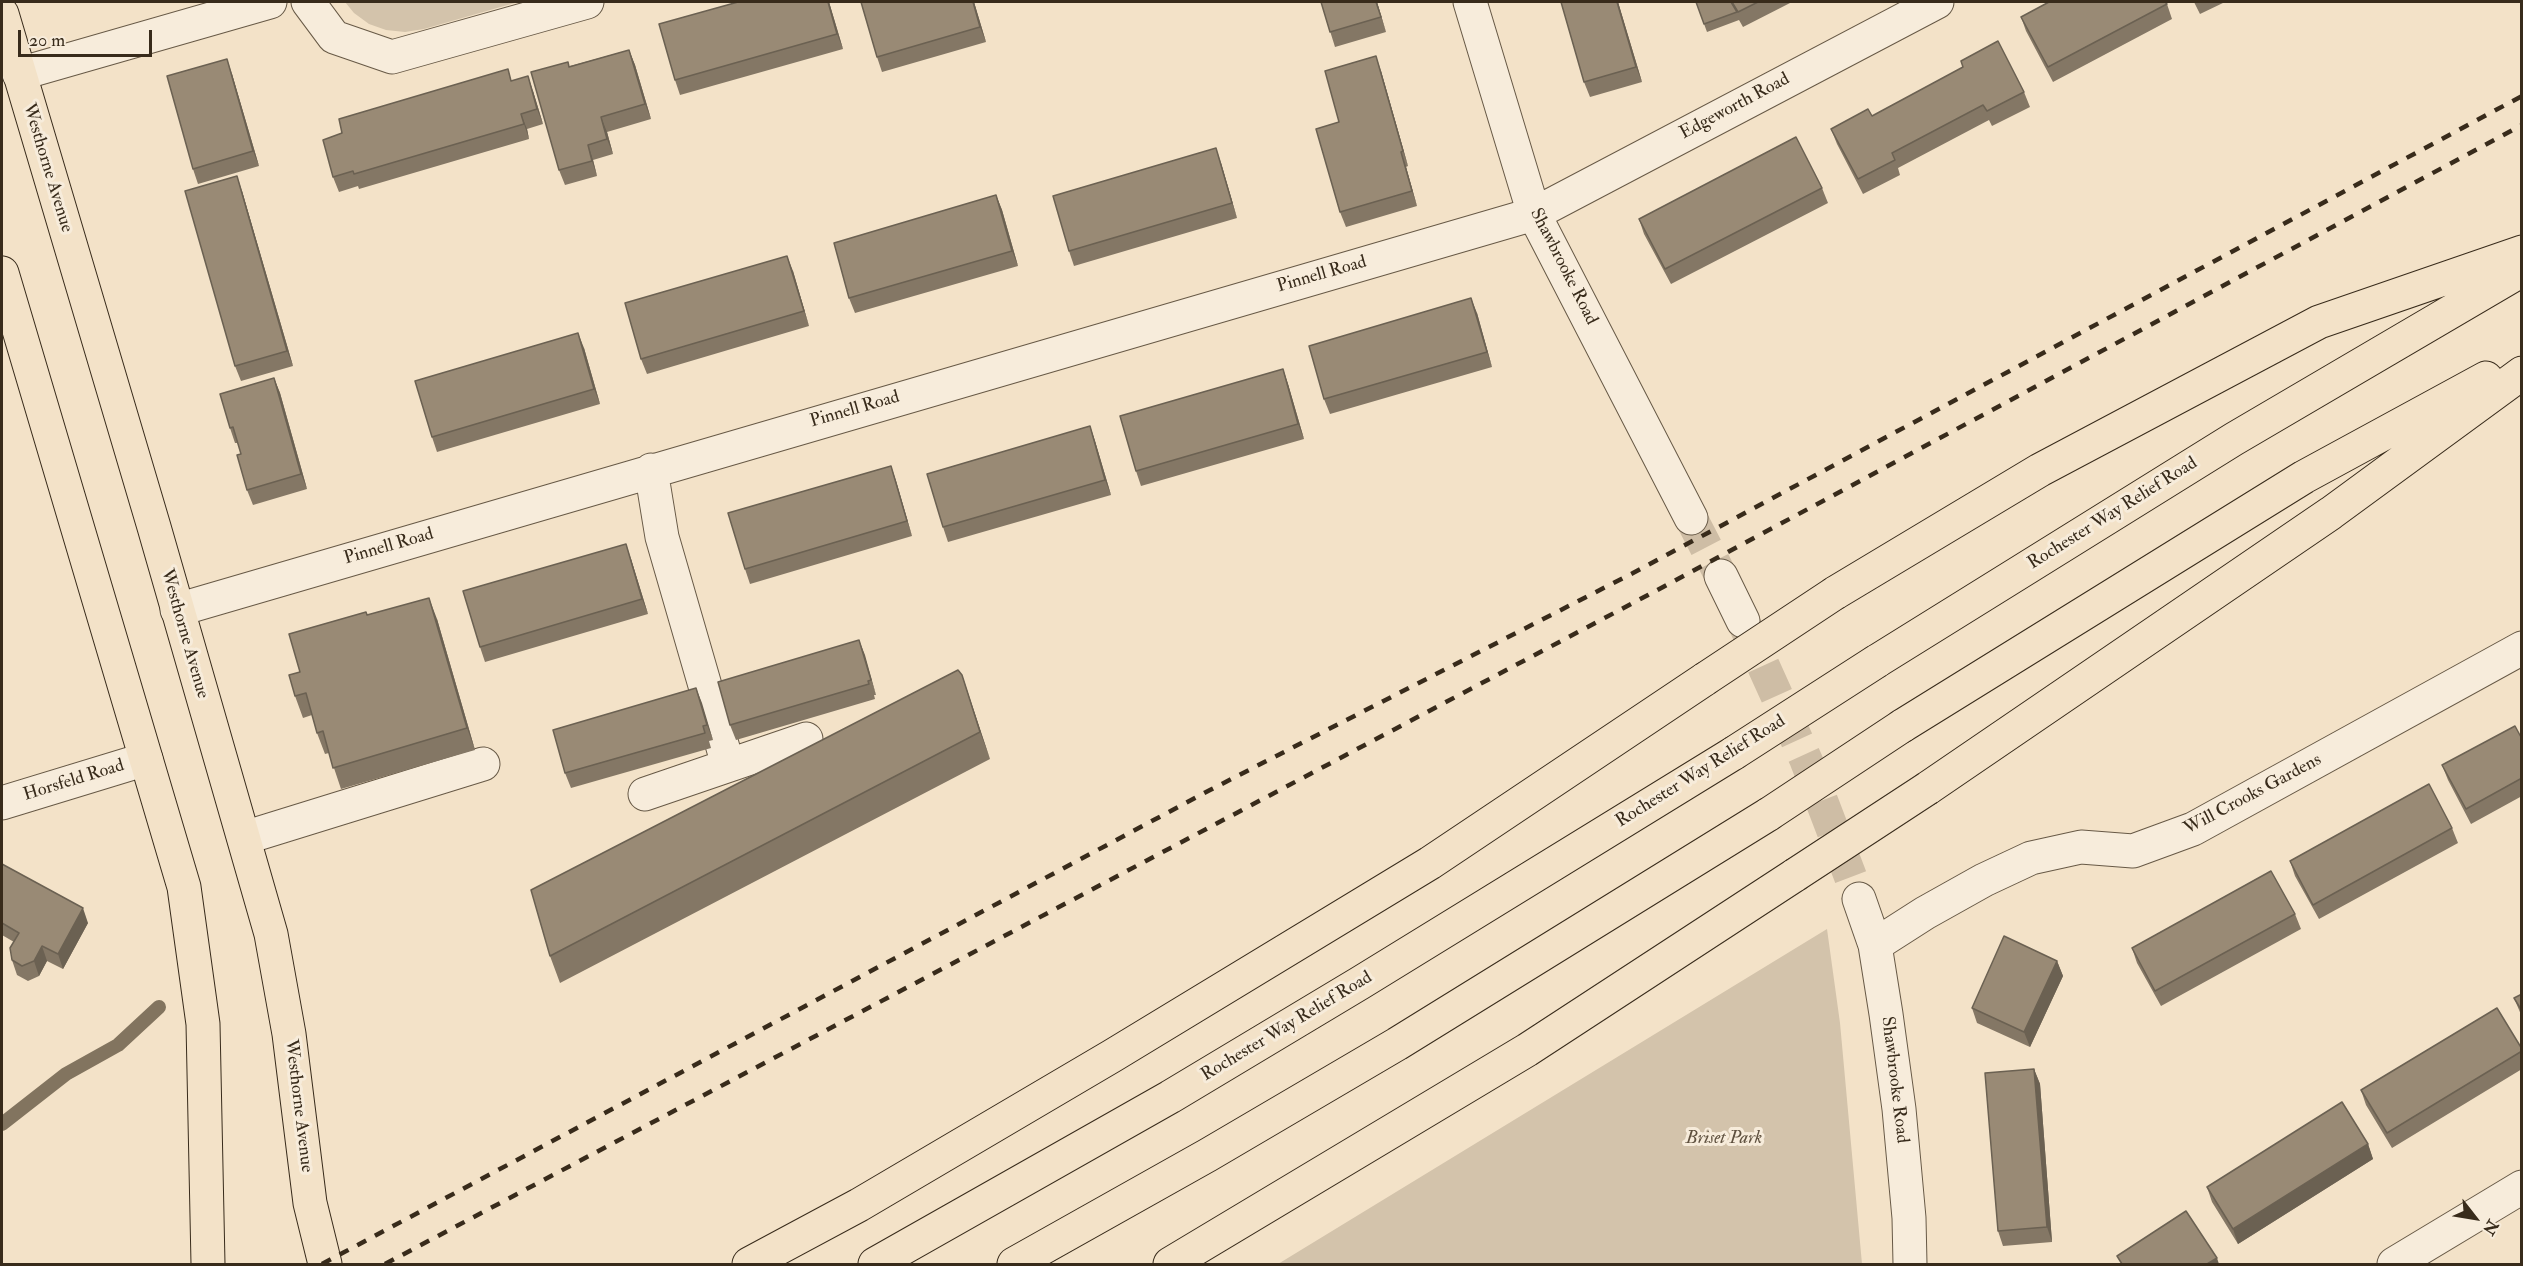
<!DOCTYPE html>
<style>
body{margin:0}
#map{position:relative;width:2523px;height:1266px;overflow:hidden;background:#f3e2c8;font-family:"IM FELL Double Pica",serif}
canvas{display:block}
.frame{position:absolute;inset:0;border:3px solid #382b1b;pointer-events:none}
.north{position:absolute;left:2445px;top:1188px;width:60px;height:60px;-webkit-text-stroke:4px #f7ecdb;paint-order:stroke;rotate:121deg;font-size:16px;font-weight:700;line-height:24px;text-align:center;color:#382b1b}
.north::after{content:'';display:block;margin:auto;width:21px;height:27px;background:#382b1b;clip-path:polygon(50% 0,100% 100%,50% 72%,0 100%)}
.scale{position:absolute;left:18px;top:30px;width:134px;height:27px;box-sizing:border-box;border:3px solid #382b1b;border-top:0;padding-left:8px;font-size:18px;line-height:21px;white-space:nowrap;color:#382b1b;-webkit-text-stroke:4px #f7ecdb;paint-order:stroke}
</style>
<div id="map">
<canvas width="2523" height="1266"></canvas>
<div class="frame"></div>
<div class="north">N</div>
<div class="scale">20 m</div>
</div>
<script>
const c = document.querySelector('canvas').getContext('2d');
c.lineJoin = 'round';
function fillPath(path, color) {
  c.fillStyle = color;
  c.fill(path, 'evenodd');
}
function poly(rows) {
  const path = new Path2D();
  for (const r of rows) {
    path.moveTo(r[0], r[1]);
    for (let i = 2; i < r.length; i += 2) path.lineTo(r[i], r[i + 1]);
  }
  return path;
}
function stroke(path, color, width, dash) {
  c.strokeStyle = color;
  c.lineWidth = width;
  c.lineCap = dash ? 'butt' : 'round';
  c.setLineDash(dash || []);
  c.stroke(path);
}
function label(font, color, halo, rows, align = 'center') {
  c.font = font + ' "IM FELL Double Pica",serif';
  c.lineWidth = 6;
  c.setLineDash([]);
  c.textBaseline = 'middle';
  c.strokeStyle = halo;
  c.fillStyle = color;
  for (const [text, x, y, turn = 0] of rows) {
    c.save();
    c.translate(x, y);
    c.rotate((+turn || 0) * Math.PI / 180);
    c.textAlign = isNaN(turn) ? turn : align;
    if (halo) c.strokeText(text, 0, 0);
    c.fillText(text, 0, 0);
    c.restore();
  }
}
fillPath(poly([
 [345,2,518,2,424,29,405,32,386,30,369,24,354,13],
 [1827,929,1840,1023,1862,1264,1278,1264]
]), '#d3c3ab');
stroke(poly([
 [2,1124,66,1074,118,1045,159,1007]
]), '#82745f', 14);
stroke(poly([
 [1691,518,1721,576],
 [1743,621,1806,760,1859,899]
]), '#cebda5', 33, [33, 16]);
const minor = poly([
 [308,2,334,37,392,57,587,2],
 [1470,2,1534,214,1691,518],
 [19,74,270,2],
 [651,470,662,537,728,765],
 [1721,576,1743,621],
 [177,610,1534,214,1937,2],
 [645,794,806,739],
 [2,803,146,759],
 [244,838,483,764],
 [1859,899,1875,945,1886,1014,1899,1109,1909,1218,1910,1264],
 [1875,945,1925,913,1984,880,2031,858,2081,847,2133,851,2193,829,2522,648],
 [2394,1264,2522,1187]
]);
const highway = poly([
 [2,14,154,527,271,934,289,1034,310,1203,325,1264],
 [2,273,184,887,203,1024,208,1264],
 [1835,593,2040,470,2319,322,2522,252],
 [1877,661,2234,439,2522,270],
 [1902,726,2304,477,2486,378],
 [1928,788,2331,513,2522,373],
 [749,1264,859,1205,1112,1056,1430,863,1705,679],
 [875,1264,1170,1097,1360,983,1734,753],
 [1014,1264,1208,1155,1397,1044,1769,814],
 [1170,1264,1527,1050,1795,875]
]);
stroke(minor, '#675946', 35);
stroke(highway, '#382b1b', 35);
stroke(minor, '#f7ecdb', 33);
stroke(highway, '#f3e2c8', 33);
stroke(poly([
 [322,1264,1210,790,1633,573,2522,96],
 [385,1264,1648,595,2522,125]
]), '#382b1b', 4.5, [10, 10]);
const highwayBridge = poly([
 [1705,679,1835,593],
 [1734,753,1877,661],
 [1769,814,1902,726],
 [1795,875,1928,788]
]);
stroke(highwayBridge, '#382b1b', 35, []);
stroke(highwayBridge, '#f3e2c8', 33);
fillPath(poly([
 [829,2,843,49,680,95,675,80],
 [861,2,974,2,986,42,882,72,877,57],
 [1321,2,1377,2,1386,32,1335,47],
 [1561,2,1618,2,1642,82,1590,97,1584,82],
 [1696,2,1792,2,1743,27,1739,20,1707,32],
 [2194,2,2225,2,2200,14],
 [2167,4,2172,19,2053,82,2026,31,2021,17],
 [629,50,635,65,651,119,607,132,613,154,593,160,597,176,565,185,559,170,570,66],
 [1381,71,1408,166,1406,167,1417,206,1346,227,1340,212,1339,122],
 [232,74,259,166,198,184,193,169],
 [512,81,533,91,543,124,527,129,529,139,359,189,358,186,339,192,333,177],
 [2024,92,2030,107,1992,126,1989,120,1898,168,1900,175,1863,194,1837,144,1831,129,1872,116],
 [1221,163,1237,218,1074,266,1069,251],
 [1822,188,1828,203,1671,284,1644,234,1639,219],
 [242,191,293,366,241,381,235,366],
 [996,195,1002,210,1018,266,855,313,849,298],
 [793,271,809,326,647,374,641,359],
 [1477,313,1492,367,1330,414,1324,399],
 [584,348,600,404,437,452,432,437],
 [1283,369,1288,384,1304,439,1141,486,1136,471],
 [274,378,280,393,307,489,253,505,247,490,241,454,238,443,235,443,230,428],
 [1090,426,1095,441,1111,495,948,542,943,527],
 [891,466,896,481,912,536,750,584,745,569],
 [631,559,648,614,485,662,480,647],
 [368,615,437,619,475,750,341,789,329,753,325,754,317,733,312,715,303,718,295,696,300,672],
 [859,640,876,695,874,695,875,699,736,740,730,725],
 [962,675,990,759,560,983,550,956],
 [696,688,713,740,709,741,711,748,571,788,565,773],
 [2522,739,2522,796,2471,824,2448,780,2442,765],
 [2452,828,2458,843,2319,919,2295,876,2290,861],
 [2,864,88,923,63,969,47,961,39,976,28,981,17,975,12,960,14,942,2,935],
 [2295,914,2301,929,2161,1006,2137,963,2132,948],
 [2057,961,2063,976,2030,1047,1977,1023,1972,1008],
 [2522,994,2522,1017,2514,998],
 [2522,1049,2522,1069,2392,1148,2366,1105,2361,1090],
 [2034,1069,2040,1084,2052,1242,2003,1246,1998,1231],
 [2368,1144,2373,1159,2238,1244,2212,1202,2207,1187]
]), '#847765');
fillPath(poly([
 [828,2,829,2,843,49,837,34],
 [973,2,974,2,986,42,980,27],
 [1376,2,1377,2,1386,32],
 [1617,2,1618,2,1642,82,1636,67],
 [629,50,635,65,651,119,645,104],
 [1376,56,1381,71,1408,166,1403,151],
 [227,59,232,74,259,166,253,151],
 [528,76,533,91,543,124,537,109],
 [521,114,527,129,529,139,524,124],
 [601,117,607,132,613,154,607,139],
 [588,145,593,160,597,176,592,161],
 [1216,148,1221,163,1237,218,1232,203],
 [1401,152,1406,167,1417,206,1412,191],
 [237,176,242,191,293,366,287,351],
 [996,195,1002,210,1018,266,1012,251],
 [787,256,793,271,809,326,804,311],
 [1471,298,1477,313,1492,367,1487,352],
 [578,333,584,348,600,404,594,389],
 [1283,369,1288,384,1304,439,1298,424],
 [274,378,280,393,307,489,301,474],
 [1090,426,1095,441,1111,495,1105,480],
 [891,466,896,481,912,536,907,521],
 [626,544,631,559,648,614,642,599],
 [429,598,437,619,475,750,467,728],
 [859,640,865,655,876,695,871,680],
 [962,675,990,759,980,732],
 [696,688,702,703,713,740,707,725],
 [83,908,88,923,63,969,58,954],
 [42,946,47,961,39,976,34,961],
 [2057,961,2063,976,2030,1047,2024,1032],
 [2034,1069,2040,1084,2052,1242,2047,1227],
 [2368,1144,2373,1159,2238,1244,2233,1229],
 [2217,1258,2219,1264,2207,1264]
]), '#6b6152');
const building = poly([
 [738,2,828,2,837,34,675,80,659,24,738,2],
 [861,2,973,2,980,27,877,57,861,2],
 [1321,2,1376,2,1381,17,1330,32,1321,2],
 [1561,2,1617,2,1636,67,1584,82,1561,2],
 [1696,2,1731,2,1737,12,1704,24,1696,2],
 [1732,2,1758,2,1738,12,1732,2],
 [2049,2,2165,2,2167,4,2048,67,2021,17,2049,2],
 [1998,41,2024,92,1987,111,1983,105,1892,153,1895,160,1858,179,1831,129,1868,109,1872,116,1963,67,1961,61,1998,41],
 [629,50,645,104,601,117,607,139,588,145,592,161,559,170,531,72,568,62,569,67,629,50],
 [1376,56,1403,151,1401,152,1412,191,1340,212,1316,129,1339,122,1325,71,1376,56],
 [227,59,253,151,193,169,167,76,227,59],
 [508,69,511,81,528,76,537,109,521,114,524,124,354,174,353,171,333,177,323,140,342,133,339,119,508,69],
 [1796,137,1822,188,1665,269,1639,219,1796,137],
 [1216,148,1232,203,1069,251,1053,196,1216,148],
 [237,176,287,351,235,366,185,191,237,176],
 [996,195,1012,251,849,298,834,243,996,195],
 [787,256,804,311,641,359,625,303,787,256],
 [1471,298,1487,352,1324,399,1309,346,1471,298],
 [578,333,594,389,432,437,415,381,578,333],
 [1283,369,1298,424,1136,471,1120,416,1283,369],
 [274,378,301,474,247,490,237,455,241,454,233,427,230,428,220,394,274,378],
 [1090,426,1105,480,943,527,927,474,1090,426],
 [891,466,907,521,745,569,728,513,891,466],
 [626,544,642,599,480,647,463,591,626,544],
 [429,598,467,728,333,768,323,731,317,733,306,693,295,696,289,675,300,672,289,634,366,612,367,615,429,598],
 [859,640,871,680,868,681,869,684,730,725,718,682,859,640],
 [958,670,962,675,980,732,550,956,531,890,958,670],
 [696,688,707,725,703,726,705,733,565,773,553,730,696,688],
 [2515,726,2522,739,2522,778,2466,809,2442,765,2515,726],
 [2429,784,2452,828,2313,905,2290,861,2429,784],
 [2,864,83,908,58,954,42,946,34,961,22,966,12,960,10,948,19,933,2,923,2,864],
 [2271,871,2295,914,2155,991,2132,948,2271,871],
 [2004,936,2057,961,2024,1032,1972,1008,2004,936],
 [2522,994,2522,1011,2514,998,2522,994],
 [2497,1008,2522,1049,2522,1051,2387,1133,2361,1090,2497,1008],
 [2034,1069,2047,1227,1998,1231,1985,1073,2034,1069],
 [2342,1102,2368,1144,2233,1229,2207,1187,2342,1102],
 [2186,1211,2217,1258,2207,1264,2122,1264,2117,1256,2186,1211]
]);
fillPath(building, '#998a75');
stroke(building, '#6b6152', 1.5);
label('18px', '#382b1b', '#f7ecdb', [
 ["Edgeworth Road",1735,107,-28],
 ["Westhorne Avenue",47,168,73],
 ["Shawbrooke Road",1563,267,63],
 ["Pinnell Road",1322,275,-16],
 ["Pinnell Road",855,410,-16],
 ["Rochester Way Relief Road",2113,514,-32],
 ["Pinnell Road",389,547,-16],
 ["Westhorne Avenue",184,634,74],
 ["Rochester Way Relief Road",1701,772,-32],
 ["Horsfeld Road",74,781,-17],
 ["Will Crooks Gardens",2253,795,-28],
 ["Rochester Way Relief Road",1287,1027,-31],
 ["Shawbrooke Road",1894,1080,83],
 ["Westhorne Avenue",298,1106,83]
]);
label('italic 18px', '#5f513f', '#f7ecdb', [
 ["Briset Park",1724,1139]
]);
</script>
